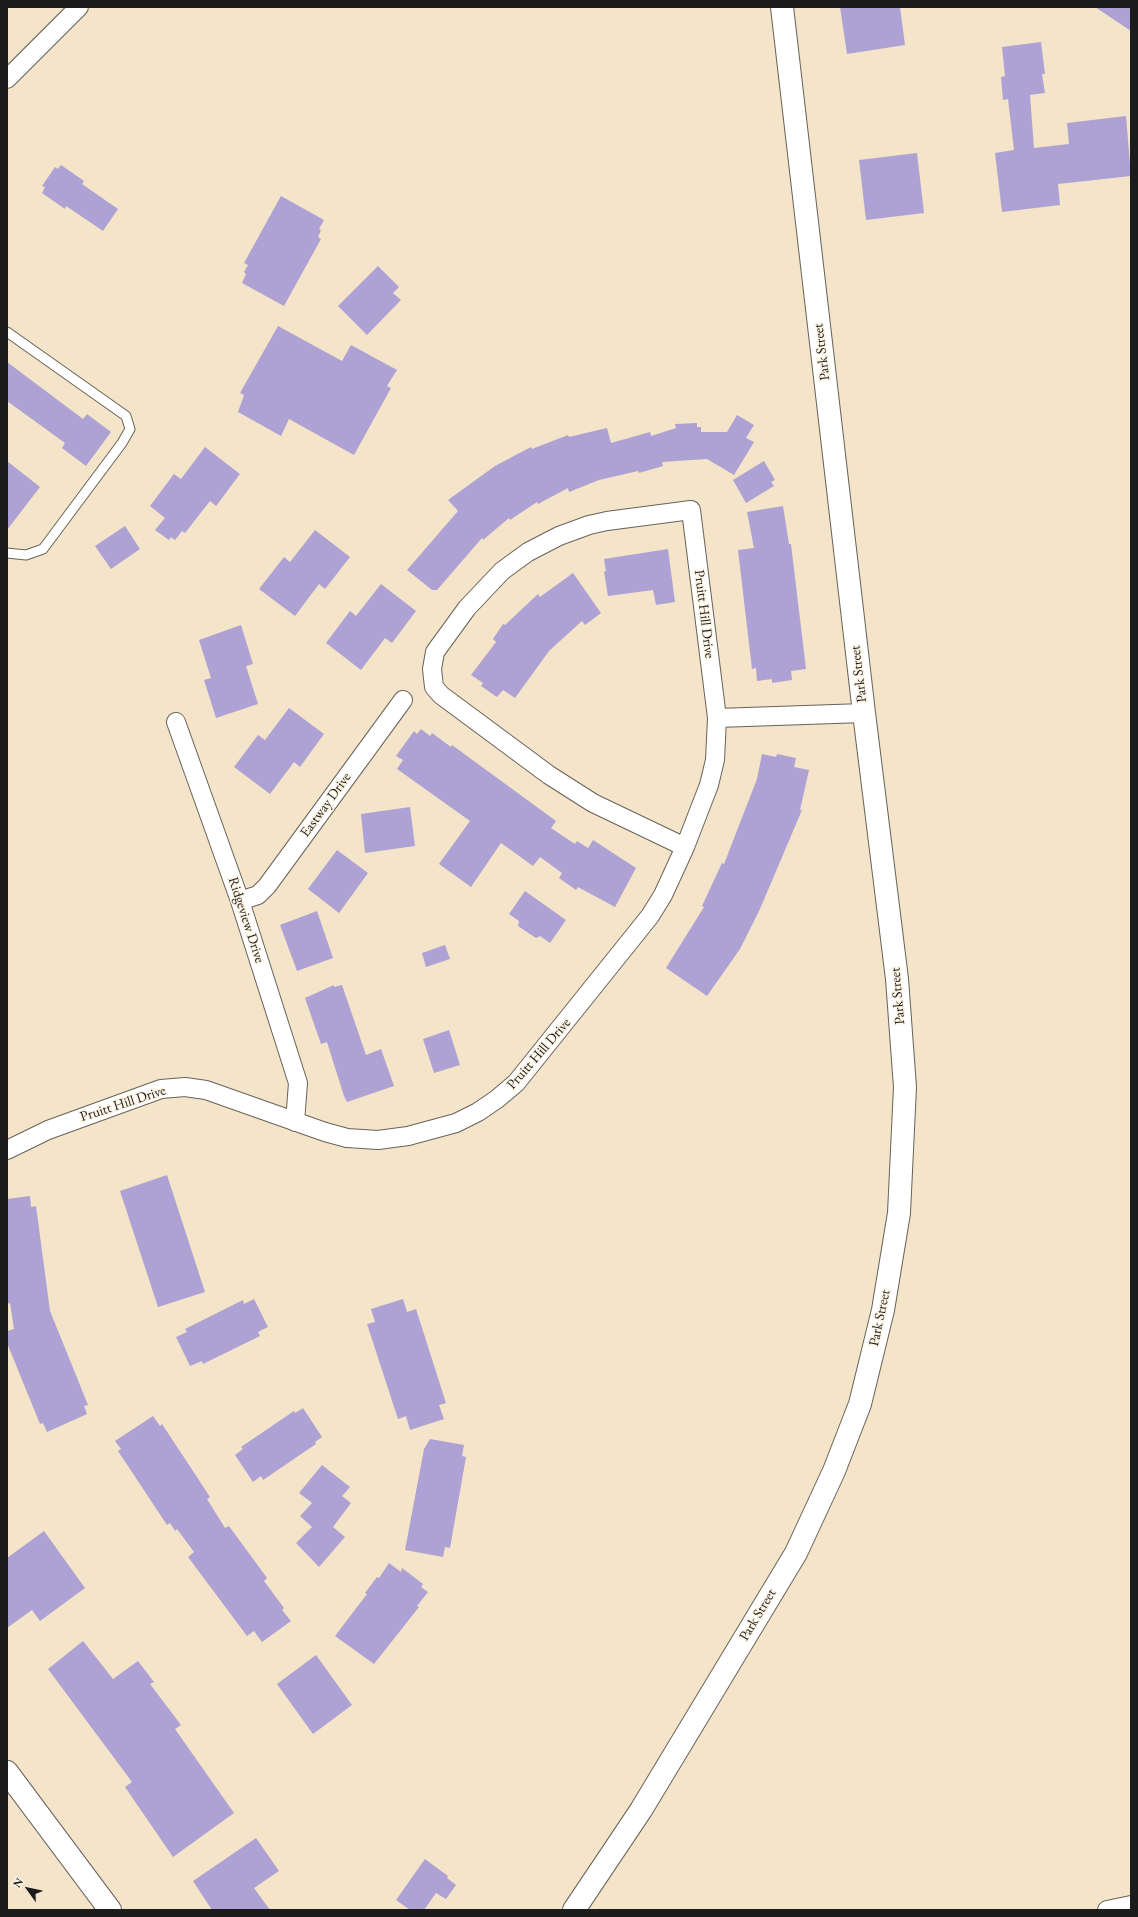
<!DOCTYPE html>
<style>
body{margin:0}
#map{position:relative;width:1138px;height:1917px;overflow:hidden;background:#f4e4c9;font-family:"EB Garamond",serif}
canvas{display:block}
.frame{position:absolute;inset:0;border:8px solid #1c1c1c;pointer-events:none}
.north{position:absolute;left:8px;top:1869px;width:40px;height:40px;-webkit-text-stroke:3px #fcf5e5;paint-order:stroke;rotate:303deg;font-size:11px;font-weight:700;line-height:16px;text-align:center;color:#1c1c1c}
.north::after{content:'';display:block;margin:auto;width:14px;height:18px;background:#1c1c1c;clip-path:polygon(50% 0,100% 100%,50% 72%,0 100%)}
</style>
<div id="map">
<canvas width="1138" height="1917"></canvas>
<div class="frame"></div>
<div class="north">N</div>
</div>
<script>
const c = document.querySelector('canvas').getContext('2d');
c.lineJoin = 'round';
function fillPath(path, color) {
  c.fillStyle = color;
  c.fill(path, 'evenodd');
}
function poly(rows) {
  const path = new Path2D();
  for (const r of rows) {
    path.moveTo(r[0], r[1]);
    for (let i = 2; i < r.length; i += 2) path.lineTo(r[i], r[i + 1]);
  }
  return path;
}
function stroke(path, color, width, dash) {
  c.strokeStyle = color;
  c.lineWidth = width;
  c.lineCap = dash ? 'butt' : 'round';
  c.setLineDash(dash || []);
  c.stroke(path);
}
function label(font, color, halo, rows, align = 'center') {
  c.font = font + ' "EB Garamond",serif';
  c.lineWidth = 3;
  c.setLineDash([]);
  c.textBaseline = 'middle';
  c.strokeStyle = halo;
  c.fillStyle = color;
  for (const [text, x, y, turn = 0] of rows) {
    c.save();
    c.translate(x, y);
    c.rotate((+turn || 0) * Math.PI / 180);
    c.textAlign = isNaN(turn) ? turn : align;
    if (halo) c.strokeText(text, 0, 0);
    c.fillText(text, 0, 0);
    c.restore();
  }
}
fillPath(poly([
 [840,7,900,7,905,45,847,54],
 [1095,7,1131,7,1131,31],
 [1041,42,1045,74,1042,74,1045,93,1030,95,1034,148,1069,144,1067,123,1126,116,1131,176,1058,184,1060,205,1002,212,995,153,1014,150,1008,99,1003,100,1001,77,1005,76,1002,47],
 [917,153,924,213,866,220,859,160],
 [61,165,84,181,82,184,118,209,103,231,66,206,65,209,42,193,45,187,42,186,55,167,58,169],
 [281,196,324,220,319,229,321,230,318,237,321,239,284,306,242,283,246,274,244,272,248,265,244,263],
 [378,266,399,287,393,293,401,300,367,335,338,306],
 [278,326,342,361,351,345,397,370,387,386,391,388,354,455,289,419,281,436,238,412,244,395,240,393],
 [7,362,83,419,87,414,111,432,86,466,62,448,65,443,7,401],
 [737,415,754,425,746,438,754,442,734,475,707,459,662,462,663,466,639,473,638,471,599,480,569,492,568,488,538,504,537,502,510,520,509,518,483,540,482,538,437,590,432,590,407,570,458,511,448,500,495,466,531,447,532,449,568,435,569,437,607,428,611,443,650,432,651,436,676,428,675,424,697,423,697,427,701,427,701,432,727,432],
 [205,447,240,474,216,506,210,501,185,533,182,531,175,540,171,537,169,540,155,530,165,518,150,506,174,474,181,479],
 [7,461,40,487,7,530],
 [764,461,775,480,771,482,774,486,746,503,733,480],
 [783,506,789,544,791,544,806,669,791,671,792,680,772,683,772,679,757,681,756,668,752,669,738,550,754,548,747,512],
 [125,526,140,549,111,569,95,546],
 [315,530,350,557,325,589,319,584,295,616,259,589,284,557,290,562],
 [668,549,675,602,656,605,653,590,608,596,604,572,606,571,604,559],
 [573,573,601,613,585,625,582,621,549,651,515,698,503,690,497,697,481,686,483,683,471,675,496,642,493,639,503,624,505,625,538,594,540,597],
 [381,584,416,611,392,643,385,638,361,670,326,643,350,611,356,616],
 [241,625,253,664,246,666,258,704,216,718,204,680,211,678,199,640],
 [289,708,324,734,300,767,294,762,270,794,234,767,258,735,265,740],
 [421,729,430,736,432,733,451,747,452,745,556,821,551,828,575,844,577,841,588,848,593,840,636,868,615,907,578,887,576,890,559,878,562,873,540,857,533,866,501,843,471,887,439,864,470,821,397,769,403,760,396,756,414,731,417,734],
 [762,754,776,757,777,754,796,758,794,767,809,770,800,810,802,810,760,909,740,949,707,996,666,968,704,907,702,906,722,863,724,864,757,779],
 [410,807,415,846,365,853,361,814],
 [337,850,368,873,339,913,308,889],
 [525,891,566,920,550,943,540,936,536,938,518,926,519,921,509,914],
 [317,911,333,958,297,971,280,925],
 [445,945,450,959,426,967,422,953],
 [334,985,334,987,342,985,366,1055,381,1049,394,1086,347,1102,344,1096,327,1042,321,1044,305,998],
 [449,1030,460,1065,434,1073,423,1039],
 [167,1175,205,1292,158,1307,120,1191],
 [30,1196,31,1207,36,1206,50,1311,88,1405,84,1406,87,1414,47,1432,43,1423,40,1424,7,1343,7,1331,14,1329,10,1303,7,1304,7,1199],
 [254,1299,268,1327,258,1332,260,1336,203,1364,202,1361,190,1366,176,1337,187,1332,185,1329,243,1300,244,1304],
 [403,1299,407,1312,416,1309,446,1403,439,1405,444,1419,410,1430,406,1416,398,1419,367,1324,375,1322,371,1309],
 [303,1408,322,1437,315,1442,316,1444,263,1480,261,1476,253,1482,235,1455,243,1449,241,1447,294,1411,295,1413],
 [153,1416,160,1426,162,1424,191,1468,210,1497,207,1499,225,1528,229,1526,267,1578,264,1581,284,1608,282,1610,291,1621,262,1642,254,1631,247,1636,188,1557,194,1552,177,1529,175,1531,170,1523,167,1525,118,1451,121,1449,115,1441],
 [430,1439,464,1445,462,1456,466,1457,450,1548,445,1547,443,1557,405,1550,424,1449],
 [322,1465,350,1487,342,1496,351,1503,333,1527,345,1537,319,1567,296,1543,312,1527,300,1516,312,1503,299,1493],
 [44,1531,85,1588,40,1621,32,1610,7,1628,7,1558],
 [389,1563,401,1572,402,1568,423,1584,421,1587,428,1592,417,1606,419,1607,374,1664,335,1636,367,1594,365,1593,377,1577,379,1578],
 [83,1641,113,1679,138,1661,154,1682,150,1684,181,1725,175,1729,234,1813,173,1857,125,1787,132,1782,48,1669],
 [316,1655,352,1705,313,1734,277,1684],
 [256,1838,279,1871,254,1888,270,1910,212,1910,193,1881],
 [425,1859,448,1876,447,1878,456,1885,446,1899,436,1893,424,1910,410,1910,396,1900]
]), '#ada2d3');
const lane = poly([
 [7,332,126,416,130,429,122,443,43,549,26,555,7,553]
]);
const street = poly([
 [7,79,79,7],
 [717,718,864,713],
 [176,722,240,901,298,1083,295,1122],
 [240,901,258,895,267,886,403,700],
 [7,1150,48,1130,161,1089,185,1087,206,1090,325,1132,347,1138,378,1140,408,1136,456,1123,478,1112,497,1099,516,1083,650,916,663,895,685,847,709,785,715,760,717,718,691,510,607,521,589,525,559,536,528,552,502,571,467,608,435,652,432,669,434,687,441,695,549,775,593,803,685,847],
 [1107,1910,1131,1905]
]);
const secondary = poly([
 [7,1772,110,1910],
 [574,1910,641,1810,796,1553,834,1471,860,1404,883,1310,899,1213,905,1087,897,979,864,713,782,7]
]);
stroke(lane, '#686259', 11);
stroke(street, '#686259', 20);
stroke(secondary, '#686259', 24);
stroke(lane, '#fff', 9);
stroke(street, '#fff', 18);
stroke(secondary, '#fff', 22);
label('14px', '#1c1c1c', '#fcf5e5', [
 ["Park Street",822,352,-97],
 ["Pruitt Hill Drive",704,614,83],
 ["Park Street",859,674,-97],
 ["Eastway Drive",326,805,-54],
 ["Ridgeview Drive",246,920,72],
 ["Park Street",898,996,-95],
 ["Pruitt Hill Drive",539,1054,-49],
 ["Pruitt Hill Drive",123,1104,-18],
 ["Park Street",880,1318,-78],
 ["Park Street",758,1615,-59]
]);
</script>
